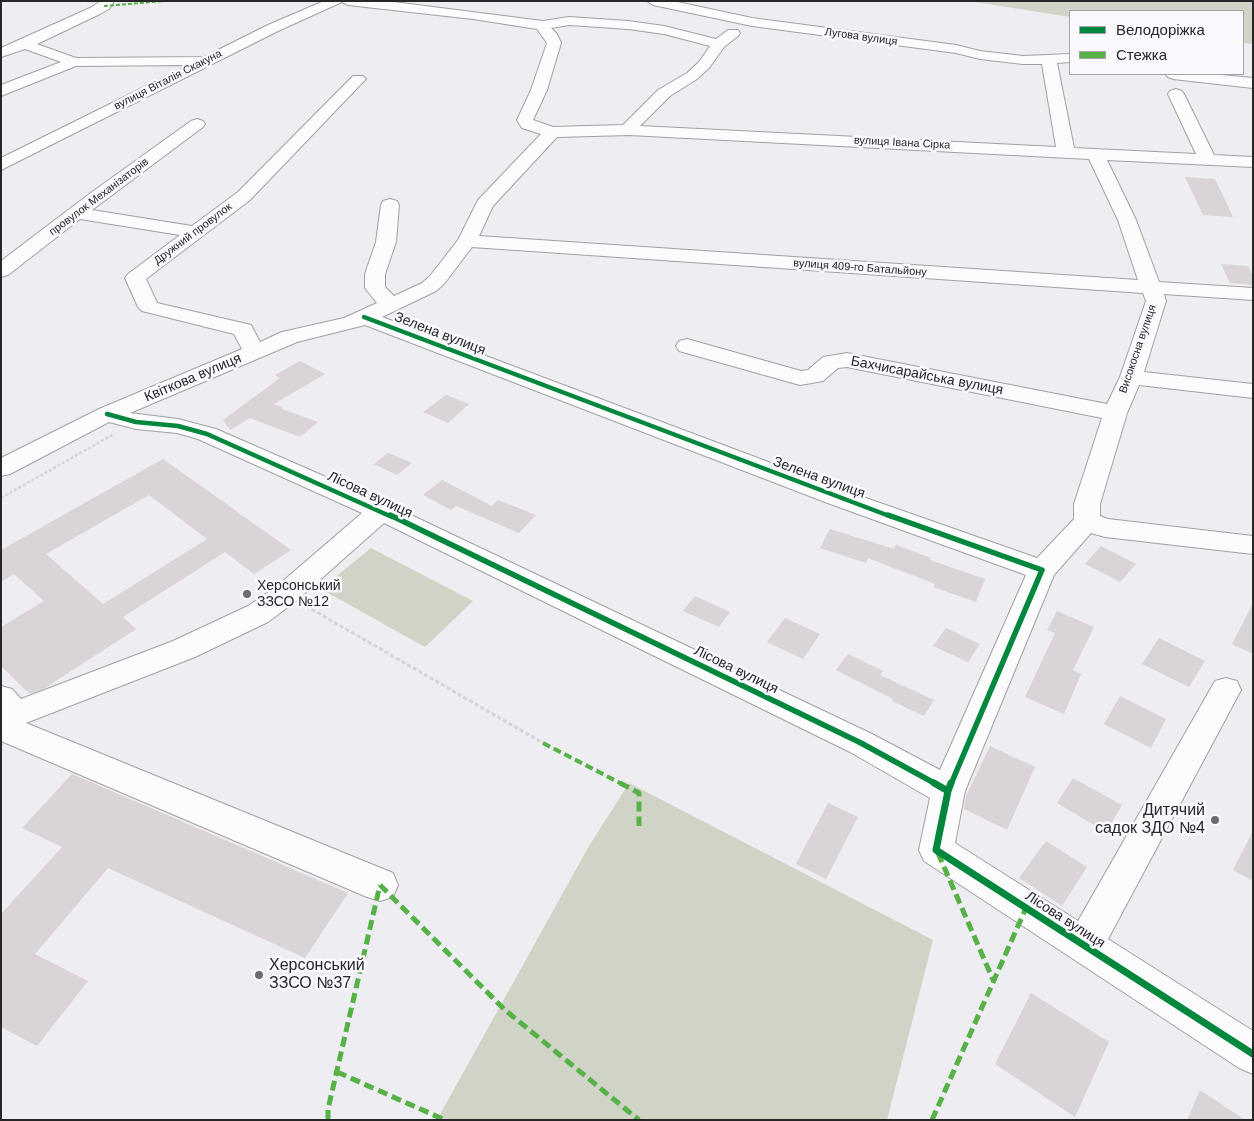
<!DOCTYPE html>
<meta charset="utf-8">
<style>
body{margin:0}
#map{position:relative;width:1254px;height:1121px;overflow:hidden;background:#ededf2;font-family:Arial,sans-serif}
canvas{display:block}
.frame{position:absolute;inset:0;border:2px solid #27272a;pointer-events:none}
.legend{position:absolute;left:1069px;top:10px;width:175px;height:65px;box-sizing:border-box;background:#f9f9fe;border:1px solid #a5a5a9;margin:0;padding:6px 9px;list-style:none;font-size:15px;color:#27272a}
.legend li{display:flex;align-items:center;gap:10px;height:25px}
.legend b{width:25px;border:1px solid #a5a5a9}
</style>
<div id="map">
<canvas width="1254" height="1121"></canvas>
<div class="frame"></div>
<ul class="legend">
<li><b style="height:6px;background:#00873e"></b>Велодоріжка</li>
<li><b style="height:6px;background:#56b246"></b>Стежка</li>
</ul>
</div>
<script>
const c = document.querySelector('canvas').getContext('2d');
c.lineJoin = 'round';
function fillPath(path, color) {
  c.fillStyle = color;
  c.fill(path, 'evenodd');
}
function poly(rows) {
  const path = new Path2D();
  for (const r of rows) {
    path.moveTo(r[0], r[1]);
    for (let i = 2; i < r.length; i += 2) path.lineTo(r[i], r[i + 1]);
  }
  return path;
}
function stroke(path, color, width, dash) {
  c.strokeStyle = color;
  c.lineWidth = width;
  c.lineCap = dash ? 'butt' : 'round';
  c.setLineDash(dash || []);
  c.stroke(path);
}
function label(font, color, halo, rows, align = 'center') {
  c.font = font + ' Arial,sans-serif';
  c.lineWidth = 5;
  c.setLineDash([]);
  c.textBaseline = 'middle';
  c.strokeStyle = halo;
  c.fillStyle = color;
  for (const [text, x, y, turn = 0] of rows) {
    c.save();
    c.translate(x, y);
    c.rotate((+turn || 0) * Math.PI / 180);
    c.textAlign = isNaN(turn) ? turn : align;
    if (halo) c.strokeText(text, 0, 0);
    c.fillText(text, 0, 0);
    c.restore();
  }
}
fillPath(poly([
 [969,1,1253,1,1253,44,1243,43,1243,11,1070,11,1070,17],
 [371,548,473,601,425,647,321,589],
 [629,783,933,940,887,1120,437,1120,589,846]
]), '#d0d4c6');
fillPath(poly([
 [1185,177,1215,179,1233,217,1203,215],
 [1221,264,1248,266,1253,277,1253,285,1230,283],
 [300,361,325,374,274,404,284,408,282,409,318,422,300,437,250,418,230,430,223,420,280,378,275,375],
 [446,395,469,404,448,423,423,412],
 [388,453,412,463,397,475,374,464],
 [163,459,291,550,254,574,225,552,123,617,136,629,45,688,30,694,1,666,1,627,44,601,14,574,1,582,1,550],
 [149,495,207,539,103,604,46,554],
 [442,480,492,506,498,500,536,515,519,533,456,506,451,510,423,495],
 [830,529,894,549,896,545,931,558,930,560,985,579,976,602,933,587,935,584,868,558,866,563,820,548],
 [1101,546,1136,564,1120,582,1085,564],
 [695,596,730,612,719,627,683,611],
 [1253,603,1253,654,1232,644],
 [1057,611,1094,627,1073,670,1081,674,1064,714,1025,697,1055,633,1047,630],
 [785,618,820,634,803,659,767,642],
 [946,628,980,644,968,662,933,646],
 [1159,638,1205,661,1189,687,1142,664],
 [848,654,883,671,880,675,934,700,924,716,892,701,893,699,836,670],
 [1120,696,1166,719,1151,748,1104,724],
 [990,746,1035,767,1007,830,964,809,966,796],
 [72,774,348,893,305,958,108,868,35,954,88,981,37,1046,1,1027,1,914,62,847,22,828],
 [1073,778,1122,805,1106,832,1057,803],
 [828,803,858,817,826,879,796,864],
 [1253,831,1253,881,1233,870],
 [1046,841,1087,867,1062,906,1019,878],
 [1031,993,1109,1042,1075,1117,995,1064],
 [1200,1090,1245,1120,1187,1120]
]), '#dad3d8');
const minor = poly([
 [101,1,114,1,109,9,100,14,37,44,76,58,204,57,268,25,324,1,386,1,543,21,569,17,628,21,664,26,716,39,728,30,738,30,740,33,738,36,724,47,709,68,697,79,670,96,640,126,1056,147,1042,64,1023,64,980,59,956,53,752,26,653,5,647,1,673,1,752,18,956,45,980,51,1023,56,1070,54,1070,62,1057,63,1074,148,1196,154,1168,94,1170,91,1176,89,1182,91,1184,94,1214,155,1253,157,1253,167,1107,160,1136,220,1159,282,1253,288,1253,300,1164,294,1166,301,1144,372,1253,384,1253,398,1139,385,1127,413,1100,504,1100,516,1108,519,1253,536,1253,554,1105,537,1091,533,1054,575,965,791,955,843,1078,921,1215,681,1226,678,1237,681,1241,690,1108,939,1253,1031,1253,1074,1239,1068,924,861,919,850,930,798,850,752,384,523,296,601,268,622,195,657,26,723,393,873,398,885,393,897,380,901,367,897,1,741,1,686,12,689,21,699,173,641,248,606,276,587,362,513,198,439,177,433,136,429,109,422,10,474,1,476,1,458,99,409,242,349,234,334,142,311,138,307,125,278,128,274,180,235,80,219,8,275,1,277,1,261,92,192,191,121,197,119,203,121,205,124,203,127,92,210,192,226,238,192,353,76,363,76,366,79,363,82,250,200,146,279,157,303,251,325,260,342,282,332,344,318,377,303,365,288,365,274,376,242,381,205,383,201,390,199,397,201,399,205,396,242,385,274,385,287,394,296,422,283,430,276,458,240,478,200,541,134,522,128,517,120,531,90,547,43,537,29,473,19,348,5,342,2,278,31,1,170,1,158,189,65,76,66,1,96,1,85,61,62,25,49,1,57,1,48,90,8,101,1],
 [569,25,628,29,664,34,710,46,699,62,687,73,658,90,623,125,553,127,533,120,547,90,561,43,557,34,551,28,569,25],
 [629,135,1089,159,1118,220,1138,280,479,236,493,206,557,137,629,135],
 [472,247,1143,293,1146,301,1120,377,1107,404,847,353,823,357,808,370,801,371,687,339,679,341,676,346,679,351,800,385,823,381,838,368,847,367,1102,418,1074,504,1074,519,1037,558,843,490,382,317,436,291,444,284,472,247],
 [365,325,825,502,1026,575,940,770,872,734,390,505,216,429,178,419,130,413,297,342,365,325],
 [1165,74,1211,74,1253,78,1253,88,1173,79,1168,77,1165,74]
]);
stroke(minor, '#a1a1a5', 2);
stroke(poly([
 [1,498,114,434]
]), '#d5d5d7', 2.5, [3, 2]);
stroke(poly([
 [306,606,543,743]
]), '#d5d5d7', 3, [4, 2.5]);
fillPath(minor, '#fcfcfd');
stroke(poly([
 [104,6,165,1]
]), '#56b246', 2, [4, 2]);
stroke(poly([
 [543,743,622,784]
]), '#56b246', 4, [8, 4]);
stroke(poly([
 [620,783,639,793,639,826],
 [938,853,994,982],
 [380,885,505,1010,639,1120],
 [337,1072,445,1120],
 [328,1120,328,1109,380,885],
 [932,1120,1026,908]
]), '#56b246', 5, [10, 5]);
stroke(poly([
 [364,317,892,517],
 [107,414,136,422,178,426,207,434,392,517]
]), '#00873e', 4.5);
stroke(poly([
 [390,515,861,743,936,784],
 [888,515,1042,570,951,784]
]), '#00873e', 5.5);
stroke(poly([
 [934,783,948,791],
 [951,783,948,791,936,850,1253,1054]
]), '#00873e', 7);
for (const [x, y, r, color] of [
 [247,594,5,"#6c6c70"],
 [1215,820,5,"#6c6c70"],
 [259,975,5,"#6c6c70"]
]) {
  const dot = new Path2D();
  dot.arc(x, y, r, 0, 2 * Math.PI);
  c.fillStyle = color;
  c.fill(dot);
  stroke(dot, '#f9f9fe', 2);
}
label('11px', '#27272a', '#f9f9fe', [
 ["Лугова вулиця",861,37,8],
 ["вулиця Віталія Скакуна",168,80,-27],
 ["вулиця Івана Сірка",902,143,3],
 ["провулок Механізаторів",99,197,-37],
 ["Дружний провулок",193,234,-37],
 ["вулиця 409-го Батальйону",860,268,4],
 ["Високосна вулиця",1138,349,-71]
]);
label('14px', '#27272a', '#f9f9fe', [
 ["Зелена вулиця",440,334,21],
 ["Бахчисарайська вулиця",927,376,11],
 ["Квіткова вулиця",193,378,-23],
 ["Зелена вулиця",819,478,20],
 ["Лісова вулиця",370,495,25],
 ["Лісова вулиця",736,670,26],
 ["Лісова вулиця",1065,920,33]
]);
label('14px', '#27272a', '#f9f9fe', [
 ["Херсонський",257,586],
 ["ЗЗСО №12",257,602]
], 'left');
label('16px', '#27272a', '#f9f9fe', [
 ["Дитячий",1205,811],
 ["садок ЗДО №4",1205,829],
 ["Херсонський",269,966,"left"],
 ["ЗЗСО №37",269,984,"left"]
], 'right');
</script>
